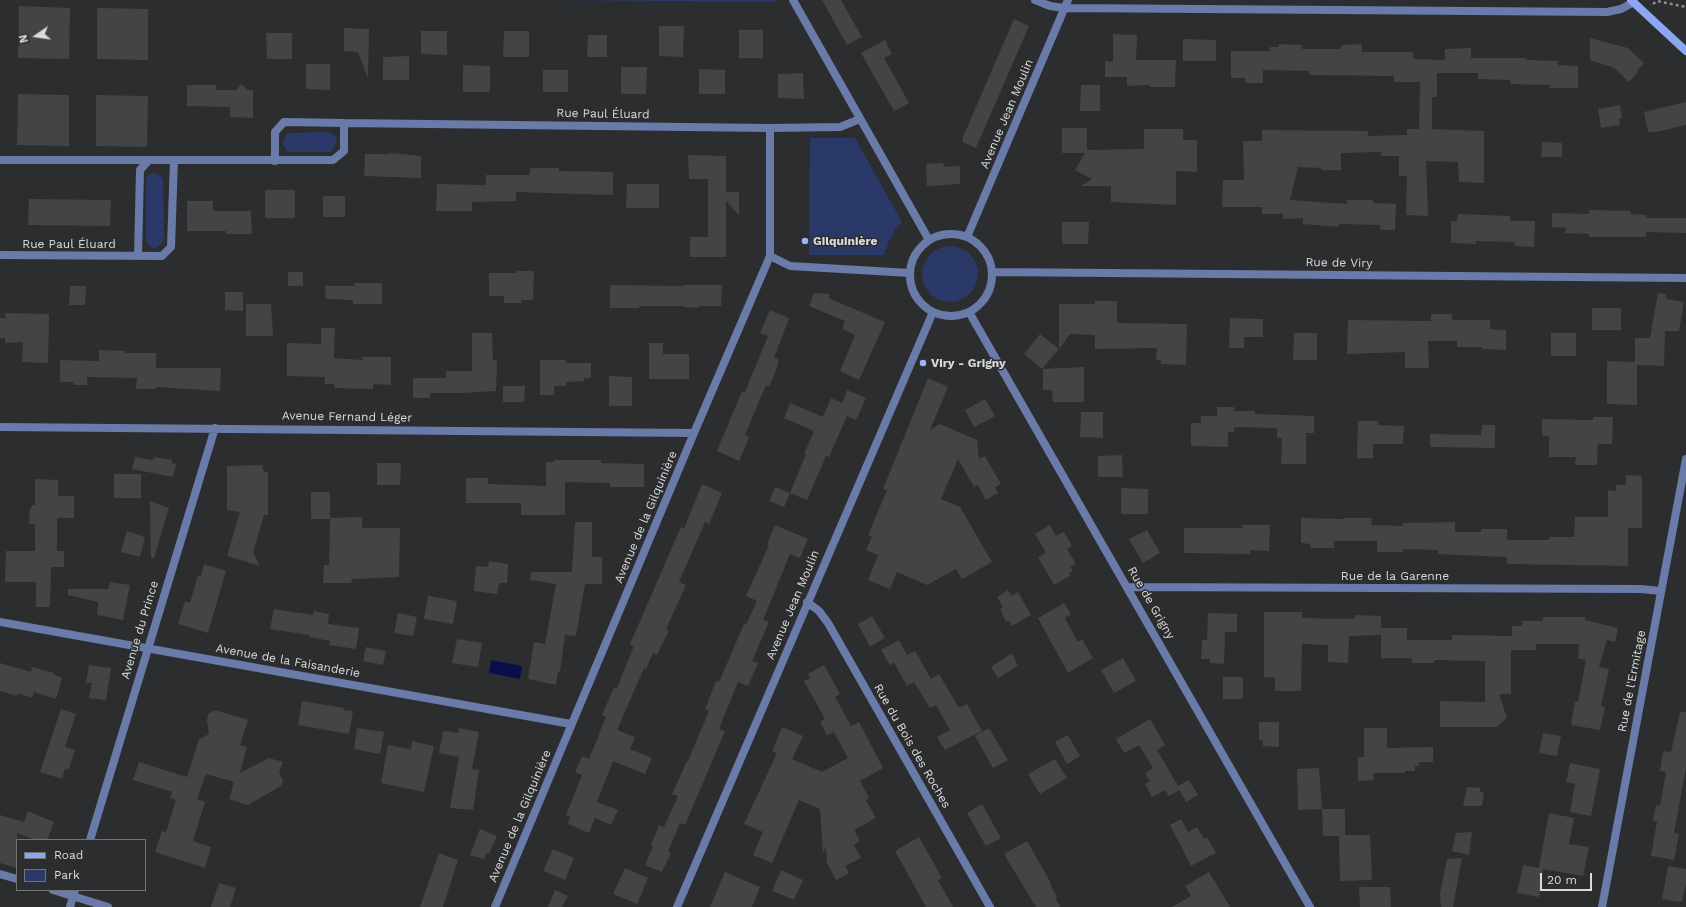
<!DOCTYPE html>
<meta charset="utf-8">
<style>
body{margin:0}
#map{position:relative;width:1686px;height:907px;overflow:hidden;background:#2c2d2f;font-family:"Work Sans",sans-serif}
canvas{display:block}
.legend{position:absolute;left:16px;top:839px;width:130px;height:52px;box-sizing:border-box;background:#2c2d2f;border:1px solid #727374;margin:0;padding:5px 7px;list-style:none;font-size:12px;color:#dadbdc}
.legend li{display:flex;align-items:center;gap:8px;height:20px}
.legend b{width:20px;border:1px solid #727374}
.north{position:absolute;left:16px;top:16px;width:40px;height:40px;-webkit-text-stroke:3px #2c2d2f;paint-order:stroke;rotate:257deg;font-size:11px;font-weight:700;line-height:16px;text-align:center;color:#dadbdc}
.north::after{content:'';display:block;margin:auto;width:14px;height:18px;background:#dadbdc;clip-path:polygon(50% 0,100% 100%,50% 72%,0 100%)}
.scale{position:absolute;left:1540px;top:873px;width:52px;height:18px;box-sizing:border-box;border:2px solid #dadbdc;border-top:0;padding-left:5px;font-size:12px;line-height:14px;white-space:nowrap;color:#dadbdc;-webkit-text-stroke:3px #2c2d2f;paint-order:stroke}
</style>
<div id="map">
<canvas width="1686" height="907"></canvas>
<ul class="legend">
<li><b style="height:5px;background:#8ca6f2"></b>Road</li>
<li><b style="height:11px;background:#2a3967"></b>Park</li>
</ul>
<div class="north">N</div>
<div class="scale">20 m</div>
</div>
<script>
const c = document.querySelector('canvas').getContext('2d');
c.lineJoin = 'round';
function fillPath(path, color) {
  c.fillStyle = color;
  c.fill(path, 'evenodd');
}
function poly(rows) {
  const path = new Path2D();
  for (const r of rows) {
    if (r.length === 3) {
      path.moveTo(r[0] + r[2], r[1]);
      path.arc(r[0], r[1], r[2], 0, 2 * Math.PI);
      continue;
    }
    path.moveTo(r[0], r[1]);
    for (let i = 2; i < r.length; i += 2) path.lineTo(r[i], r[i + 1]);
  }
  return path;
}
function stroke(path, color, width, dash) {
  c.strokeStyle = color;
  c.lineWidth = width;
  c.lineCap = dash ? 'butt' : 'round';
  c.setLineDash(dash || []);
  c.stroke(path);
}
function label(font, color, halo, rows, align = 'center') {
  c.font = font + ' "Work Sans",sans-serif';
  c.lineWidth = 3;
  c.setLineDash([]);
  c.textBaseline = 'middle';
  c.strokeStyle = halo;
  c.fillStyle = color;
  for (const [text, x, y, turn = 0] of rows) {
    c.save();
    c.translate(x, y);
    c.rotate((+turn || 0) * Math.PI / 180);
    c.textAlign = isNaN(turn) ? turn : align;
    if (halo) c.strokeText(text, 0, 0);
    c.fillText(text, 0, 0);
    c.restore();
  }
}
fillPath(poly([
 [549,0,776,0,777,2],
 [329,132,335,136,337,142,331,152,288,152,282,143,287,133],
 [810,138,855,138,902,222,895,230,889,241,884,255,809,255],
 [154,172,163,178,164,240,160,245,155,249,149,246,146,240,146,178],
 [950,274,28]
]), '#2a3967');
fillPath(poly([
 [491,660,522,666,520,679,489,673]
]), '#080f4b');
fillPath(poly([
 [822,0,841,0,862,37,847,45],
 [19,6,70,8,69,59,18,58],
 [97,8,148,9,148,60,97,59],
 [1014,19,1029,26,976,148,963,142,963,137],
 [659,26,684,26,683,57,659,56],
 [344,28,369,29,368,78,358,52,344,51],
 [739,30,763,30,763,58,739,58],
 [421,31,447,31,447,55,421,54],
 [504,31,529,31,529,57,503,57],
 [266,33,292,33,292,59,267,59],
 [1113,34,1137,35,1136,60,1176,60,1175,87,1150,87,1150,85,1127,86,1127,77,1105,77,1105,61,1113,62],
 [588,35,607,35,607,57,587,57],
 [1590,38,1628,48,1644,63,1637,71,1638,72,1629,82,1614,68,1590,60],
 [1183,39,1216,40,1216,61,1183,61],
 [885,40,892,54,884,58,909,103,894,111,861,53],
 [1279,44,1302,45,1302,49,1341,49,1341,45,1362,44,1362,52,1413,52,1413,59,1445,60,1445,49,1471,48,1471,58,1526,58,1527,60,1558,61,1558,65,1578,66,1578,88,1550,88,1550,85,1510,84,1510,80,1478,79,1478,73,1437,73,1437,97,1432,97,1432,129,1484,131,1484,183,1459,182,1458,162,1426,161,1428,216,1406,215,1407,176,1399,176,1399,156,1381,156,1381,152,1341,153,1341,170,1321,170,1321,168,1298,167,1290,200,1347,204,1347,200,1373,200,1373,203,1396,204,1395,230,1380,230,1380,225,1339,224,1339,227,1303,224,1303,218,1283,219,1283,214,1262,214,1262,207,1222,207,1223,180,1244,180,1243,141,1262,141,1262,130,1368,131,1368,136,1407,135,1407,129,1419,129,1420,82,1394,82,1394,76,1309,75,1309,71,1263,70,1263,83,1245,83,1245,78,1231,78,1231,51,1270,51,1270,47,1279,47],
 [409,56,409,80,383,80,383,57],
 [306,64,330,64,330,90,306,89],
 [463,65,490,66,490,92,463,92],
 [621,67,647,67,646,94,621,94],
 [699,69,725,70,725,94,699,94],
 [543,70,568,70,568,92,543,92],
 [803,73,804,99,778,98,778,74],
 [241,84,248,90,253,90,253,118,230,117,230,107,187,106,187,85,216,85,216,90,236,90],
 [1081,85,1100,85,1100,111,1080,111],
 [18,94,69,95,69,146,17,145],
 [96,95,148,96,147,147,96,146],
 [1686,102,1686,125,1652,133,1652,132,1648,132,1644,112],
 [1620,105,1622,118,1619,119,1620,125,1601,128,1598,109],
 [1062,128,1087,128,1087,150,1144,149,1144,129,1183,129,1183,140,1197,140,1197,172,1176,171,1176,205,1111,202,1111,186,1081,186,1092,179,1075,170,1085,153,1062,153],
 [1542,142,1562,143,1562,157,1541,157],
 [390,153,421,156,421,178,364,176,365,154,390,154],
 [688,155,726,156,726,192,739,192,739,215,726,201,726,257,690,257,690,237,708,237,708,179,689,179],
 [943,163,944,167,960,166,960,184,927,186,926,164],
 [530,168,559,168,559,171,613,172,613,195,516,192,516,201,472,202,472,211,436,211,437,184,486,185,486,175,530,175],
 [627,184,659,184,659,208,626,208],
 [265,190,295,190,295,218,265,218],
 [323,196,345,196,345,217,323,217],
 [29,199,111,200,110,226,28,225],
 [187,201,213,201,213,211,251,211,252,234,226,234,226,231,187,231],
 [1589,210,1631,211,1630,214,1647,215,1646,218,1686,218,1686,233,1646,232,1646,237,1589,237,1589,234,1565,233,1566,228,1552,227,1552,213,1589,214],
 [1458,214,1510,216,1510,221,1535,221,1534,247,1515,246,1515,242,1476,241,1476,244,1451,243,1451,221,1457,221],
 [1062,222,1089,222,1088,244,1062,244],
 [517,271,534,271,533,300,521,300,521,303,504,303,504,296,489,296,489,273,517,273],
 [288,272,303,272,303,286,288,286],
 [354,283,382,283,382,304,353,304,353,300,326,299,325,286,354,286],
 [610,285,683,286,683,285,722,285,721,306,699,306,699,308,683,307,683,306,639,306,639,308,610,308],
 [70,286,86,286,85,305,69,305],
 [225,292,243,292,243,311,225,310],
 [814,293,830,294,828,298,885,322,859,380,840,371,855,335,842,329,845,321,809,306],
 [1658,293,1666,294,1666,299,1684,302,1679,331,1665,331,1664,366,1637,365,1637,405,1607,404,1607,361,1635,362,1635,338,1650,338],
 [1095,301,1117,301,1117,323,1187,324,1186,365,1161,364,1161,361,1156,360,1157,348,1095,349,1095,335,1070,334,1059,349,1059,304,1095,304],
 [246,304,271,304,273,336,246,336],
 [1592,308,1621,308,1621,330,1592,330],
 [770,310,789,318,774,358,778,359,778,365,769,387,766,385,745,435,749,437,739,461,717,451,742,391,745,392,768,336,760,333],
 [5,313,49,314,48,363,22,362,23,342,5,343,5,338,0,338,0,318,6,318],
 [1431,314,1452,314,1452,320,1490,320,1490,329,1506,330,1506,350,1482,349,1482,347,1457,347,1457,341,1428,341,1429,368,1405,368,1405,352,1347,354,1348,320,1431,321],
 [1230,318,1263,319,1263,337,1244,337,1244,348,1229,348],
 [321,328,335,328,334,358,362,360,362,357,391,357,391,385,373,384,373,389,334,388,334,384,325,384,325,377,287,376,287,343,321,344],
 [472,333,492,333,493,360,497,360,496,391,463,393,430,393,430,398,413,398,413,378,446,378,446,371,472,371],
 [1294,333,1317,333,1317,360,1293,360],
 [1551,333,1576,333,1576,356,1551,356],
 [1040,334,1059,349,1042,369,1024,354],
 [649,343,663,343,663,354,689,354,689,379,649,379],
 [99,350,125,351,125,353,156,353,156,368,221,368,220,391,156,387,156,389,136,389,137,378,87,377,87,385,74,385,73,382,60,382,60,360,99,361],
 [540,360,566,360,566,363,591,363,591,378,584,378,584,381,566,382,566,386,554,386,554,395,540,395],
 [1084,367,1084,402,1053,402,1052,390,1043,390,1043,369],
 [609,376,632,377,632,406,609,406],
 [928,378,948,387,930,430,940,424,977,440,979,459,985,456,1001,484,995,487,998,493,986,500,978,485,974,487,958,459,941,499,960,507,992,562,962,579,956,569,927,585,897,572,890,589,868,580,878,555,866,550,872,537,868,535,887,490,883,489],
 [503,386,525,386,524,402,503,402],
 [847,390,866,398,856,420,847,416,829,457,826,456,807,500,790,493,806,454,804,454,814,431,784,418,790,403,823,417,831,398,842,403],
 [985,399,995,416,974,427,965,410],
 [1217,407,1234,407,1234,411,1255,411,1255,414,1314,416,1314,433,1306,433,1306,464,1281,464,1282,438,1277,438,1277,428,1234,427,1234,432,1228,432,1228,447,1191,446,1191,423,1201,423,1201,416,1217,416],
 [1081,412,1103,412,1103,438,1080,437],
 [1593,417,1613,417,1612,444,1598,444,1597,465,1575,465,1576,457,1549,457,1549,436,1542,436,1542,419,1593,420],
 [1358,421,1378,421,1378,425,1404,426,1403,444,1373,444,1373,458,1357,458],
 [1482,425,1495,425,1495,448,1430,447,1430,434,1481,435],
 [1122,455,1123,477,1098,477,1098,456],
 [135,457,153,460,154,457,172,460,172,463,176,464,173,477,132,469],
 [554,460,601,460,601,463,644,464,644,487,610,487,610,483,565,482,565,515,521,515,521,503,466,503,466,478,488,478,488,484,546,486,546,462,554,462],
 [377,463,401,463,400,485,377,485],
 [262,465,264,472,268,472,268,515,264,515,253,552,260,566,227,556,240,512,227,510,227,466],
 [114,474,141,474,141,498,114,498],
 [1626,475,1642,476,1642,528,1628,528,1628,566,1507,564,1507,557,1438,554,1438,550,1403,549,1403,552,1377,552,1377,541,1334,541,1334,548,1310,548,1310,544,1301,543,1301,518,1344,519,1344,518,1372,518,1371,525,1403,526,1403,523,1455,522,1455,532,1481,532,1481,529,1507,529,1507,540,1549,540,1549,537,1574,537,1575,517,1608,517,1608,490,1616,491,1616,485,1626,485],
 [35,479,58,480,58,496,74,496,74,518,57,518,57,551,64,551,64,567,51,567,50,607,36,607,36,582,5,582,6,551,35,551,35,524,29,524,30,508,32,508,32,505,35,505],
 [702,484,722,493,709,524,705,522,679,582,686,585,666,629,669,630,657,655,653,653,646,669,644,668,617,730,635,737,630,749,652,758,645,774,613,761,597,802,618,810,611,825,595,818,589,833,568,824,570,817,566,815,582,775,575,772,582,756,589,759,606,717,602,715,614,687,617,688,634,646,630,644,681,527,684,529],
 [775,487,790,493,784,507,769,501],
 [1121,488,1148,489,1148,514,1121,514],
 [311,492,330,492,330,519,311,519],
 [150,501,169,508,154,558,151,558],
 [362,517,362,528,400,528,399,577,352,579,351,583,323,583,324,565,329,565,330,518],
 [575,522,592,522,592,557,602,557,602,584,585,584,576,636,565,635,560,672,558,672,556,685,528,679,534,642,545,644,556,584,530,580,531,572,572,572],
 [775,525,808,539,800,558,790,554,763,620,769,622,752,661,758,663,748,686,738,682,719,729,725,731,685,825,680,823,668,852,671,853,662,872,645,865,653,846,651,845,659,825,664,827,678,796,672,794,687,761,688,761,709,711,705,709,716,681,719,682,744,624,746,625,757,601,746,596,769,545,767,544],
 [1050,525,1056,536,1064,532,1072,546,1067,549,1076,564,1070,567,1073,571,1069,573,1070,576,1054,585,1038,557,1046,553,1035,534],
 [1242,525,1270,525,1269,551,1250,550,1251,554,1184,553,1184,528,1242,528],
 [1147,530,1160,553,1143,563,1129,539],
 [127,531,145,537,140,557,121,552],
 [489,561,508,564,507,583,499,583,497,594,474,591,476,566,488,567],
 [204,564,226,571,208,633,178,624,185,601,190,603,198,575,201,576],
 [110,582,130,585,123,620,97,615,98,602,68,595,68,589,108,589],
 [1008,590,1012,596,1018,592,1031,615,1012,626,1008,620,1006,622,1000,609,1003,607,997,597],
 [428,596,457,601,453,624,424,619],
 [1064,603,1071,614,1065,618,1078,642,1082,639,1093,658,1068,673,1038,618],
 [274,609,313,615,314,611,329,614,328,624,359,628,356,649,329,645,330,641,309,637,309,635,270,629],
 [1264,612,1302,612,1302,618,1355,619,1355,615,1381,616,1381,633,1381,628,1407,628,1407,640,1452,640,1452,635,1512,636,1512,626,1522,626,1522,621,1543,621,1543,617,1585,617,1585,620,1618,628,1615,642,1607,640,1599,667,1609,669,1601,706,1605,707,1600,730,1571,725,1575,701,1578,702,1586,660,1578,658,1579,644,1536,644,1536,650,1511,650,1511,694,1499,694,1507,718,1497,727,1440,727,1440,701,1485,702,1485,661,1434,660,1434,663,1412,663,1412,658,1381,658,1381,635,1349,636,1348,663,1328,662,1328,645,1302,644,1301,691,1275,691,1275,678,1264,677],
 [398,613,417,617,413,636,394,633],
 [1208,613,1237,614,1237,632,1225,632,1224,664,1210,663,1210,659,1201,659,1202,640,1207,640],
 [872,616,885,638,870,647,858,624],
 [457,639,482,643,478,667,452,663],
 [899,640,907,655,915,651,931,679,939,674,959,708,967,704,982,731,945,750,937,737,950,730,936,705,930,708,914,682,907,686,894,663,890,665,881,650],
 [366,647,386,651,383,665,363,661],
 [1012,653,1018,666,998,678,991,667],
 [1123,658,1136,681,1114,693,1101,670],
 [0,663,31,672,32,667,54,673,54,675,62,678,56,699,34,692,32,698,18,693,17,696,0,691],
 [89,665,111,668,106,700,89,698,92,683,86,683],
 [824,665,840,694,835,697,851,726,859,722,883,768,860,781,869,798,866,800,876,818,854,830,860,841,854,845,861,858,845,866,849,873,836,880,827,863,826,847,823,853,820,809,799,800,772,863,753,855,763,832,744,824,777,753,772,751,782,727,803,736,792,759,822,772,848,758,834,732,827,735,820,722,825,719,804,681,810,678,808,674],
 [1223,677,1243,677,1243,699,1223,699],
 [302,701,344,708,344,710,353,711,349,734,298,725],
 [61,709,76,714,65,747,75,750,69,769,68,770,65,769,62,779,40,772],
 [215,710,248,720,240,745,247,747,240,773,269,758,283,762,279,773,283,781,281,786,248,805,229,799,234,782,206,774,197,799,205,802,193,841,211,847,205,868,155,852,162,831,166,832,176,800,170,798,172,792,133,780,139,762,187,777,199,739,209,734,207,721,208,714],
 [1680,712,1686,712,1686,768,1674,833,1679,834,1674,860,1651,856,1657,821,1653,821,1656,805,1660,806,1666,772,1660,771,1663,751,1671,752],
 [1150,719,1165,745,1157,750,1178,786,1189,780,1198,795,1186,802,1179,790,1169,796,1165,790,1152,797,1145,784,1150,781,1145,773,1153,768,1139,745,1124,753,1116,739],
 [1259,722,1279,722,1279,747,1263,746,1263,740,1259,740],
 [357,728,384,732,380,754,354,749],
 [459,728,479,732,472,769,479,770,473,810,450,808,459,757,439,753,443,731,458,733],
 [989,728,1008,760,993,768,975,736],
 [1364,728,1387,728,1387,748,1433,747,1433,762,1419,762,1419,766,1415,766,1415,771,1405,771,1405,773,1373,773,1374,780,1358,781,1358,757,1364,757],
 [1543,733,1561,736,1557,756,1539,753],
 [1068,735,1080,756,1067,764,1055,742],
 [412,741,434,746,424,792,381,783,388,745,411,749],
 [1055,759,1067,778,1040,794,1028,774],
 [1570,763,1600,769,1591,816,1570,812,1575,784,1566,782],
 [1319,768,1322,809,1298,810,1297,769],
 [1467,787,1480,788,1480,791,1484,793,1482,806,1463,806],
 [982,804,1001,838,986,846,967,813],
 [1322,809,1345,809,1345,835,1370,835,1372,880,1340,881,1339,836,1323,836],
 [28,811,54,822,47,840,36,840,17,833,17,868,0,863,0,815,24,822],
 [1549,813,1574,818,1569,844,1589,847,1583,876,1543,869,1539,897,1517,893,1523,865,1539,868],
 [1181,819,1188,832,1197,827,1204,839,1207,837,1216,853,1191,866,1170,825],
 [480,829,497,836,489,854,487,853,484,859,470,855],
 [1472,832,1469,855,1452,851,1456,833],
 [919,837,942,878,938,880,953,907,926,907,895,851],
 [1027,841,1051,883,1050,884,1057,897,1056,899,1060,907,1036,907,1004,854],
 [553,849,574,858,565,880,543,871],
 [439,853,458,860,443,907,420,907],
 [1462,858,1453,907,1441,907,1440,893,1447,859],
 [1668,866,1686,869,1686,883,1682,902,1662,899],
 [625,868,648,878,637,904,613,894],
 [781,870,803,880,794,900,772,891],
 [725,872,760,887,752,907,710,907],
 [1209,872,1230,907,1172,907,1191,896,1185,886],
 [219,883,236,888,230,907,211,907],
 [1359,887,1390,887,1391,907,1360,907],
 [555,890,568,896,562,907,548,907]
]), '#434446');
stroke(poly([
 [1653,4,1657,1,1686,7]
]), '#8c8d8e', 2.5, [3, 3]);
stroke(poly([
 [0,160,149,160]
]), '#6a7baa', 8);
stroke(poly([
 [793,0,929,240],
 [1035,0,1050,6,1064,8,1607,12,1621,9,1634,2],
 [275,161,275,132,284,122,344,123],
 [951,275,41],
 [967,237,1068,0],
 [0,255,162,256,171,247,174,160],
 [138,256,140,170,149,160,333,160,344,151,344,123,770,128,840,127,860,119],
 [770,256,790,266,910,273],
 [992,272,1686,278],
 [969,312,1310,907],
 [0,427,694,433],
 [1128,587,1640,589,1661,591],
 [807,602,819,611,828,623,990,907],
 [0,622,571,724],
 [90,840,215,428],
 [0,874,17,879],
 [53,890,108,907],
 [70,907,75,890],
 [495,907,694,433,770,256,770,128],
 [677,907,933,312],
 [1602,907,1686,459]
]), '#6a7baa', 8);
stroke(poly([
 [1631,0,1686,51]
]), '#8ca6f2', 8);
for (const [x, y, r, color] of [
 [805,241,4,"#9bb5fd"],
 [923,363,4,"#9bb5fd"]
]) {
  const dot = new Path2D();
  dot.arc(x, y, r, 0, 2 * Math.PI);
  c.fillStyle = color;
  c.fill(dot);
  stroke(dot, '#2c2d2f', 1.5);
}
label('12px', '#dadbdc', '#2c2d2f', [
 ["Rue Paul Éluard",603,114,1],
 ["Avenue Jean Moulin",1007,114,-67],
 ["Rue Paul Éluard",69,244],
 ["Rue de Viry",1339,263,1],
 ["Avenue Fernand Léger",347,417,1],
 ["Avenue de la Gilquinière",646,517,-67],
 ["Rue de la Garenne",1395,576],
 ["Rue de Grigny",1151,603,60],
 ["Avenue Jean Moulin",793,605,-67],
 ["Avenue du Prince",140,630,-73],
 ["Avenue de la Faisanderie",288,661,10],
 ["Rue de l'Ermitage",1632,681,-79],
 ["Rue du Bois des Roches",912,746,60],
 ["Avenue de la Gilquinière",520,816,-67]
]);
label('bold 12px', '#dadbdc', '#2c2d2f', [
 ["Gilquinière",813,241],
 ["Viry - Grigny",931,363]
], 'left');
</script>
